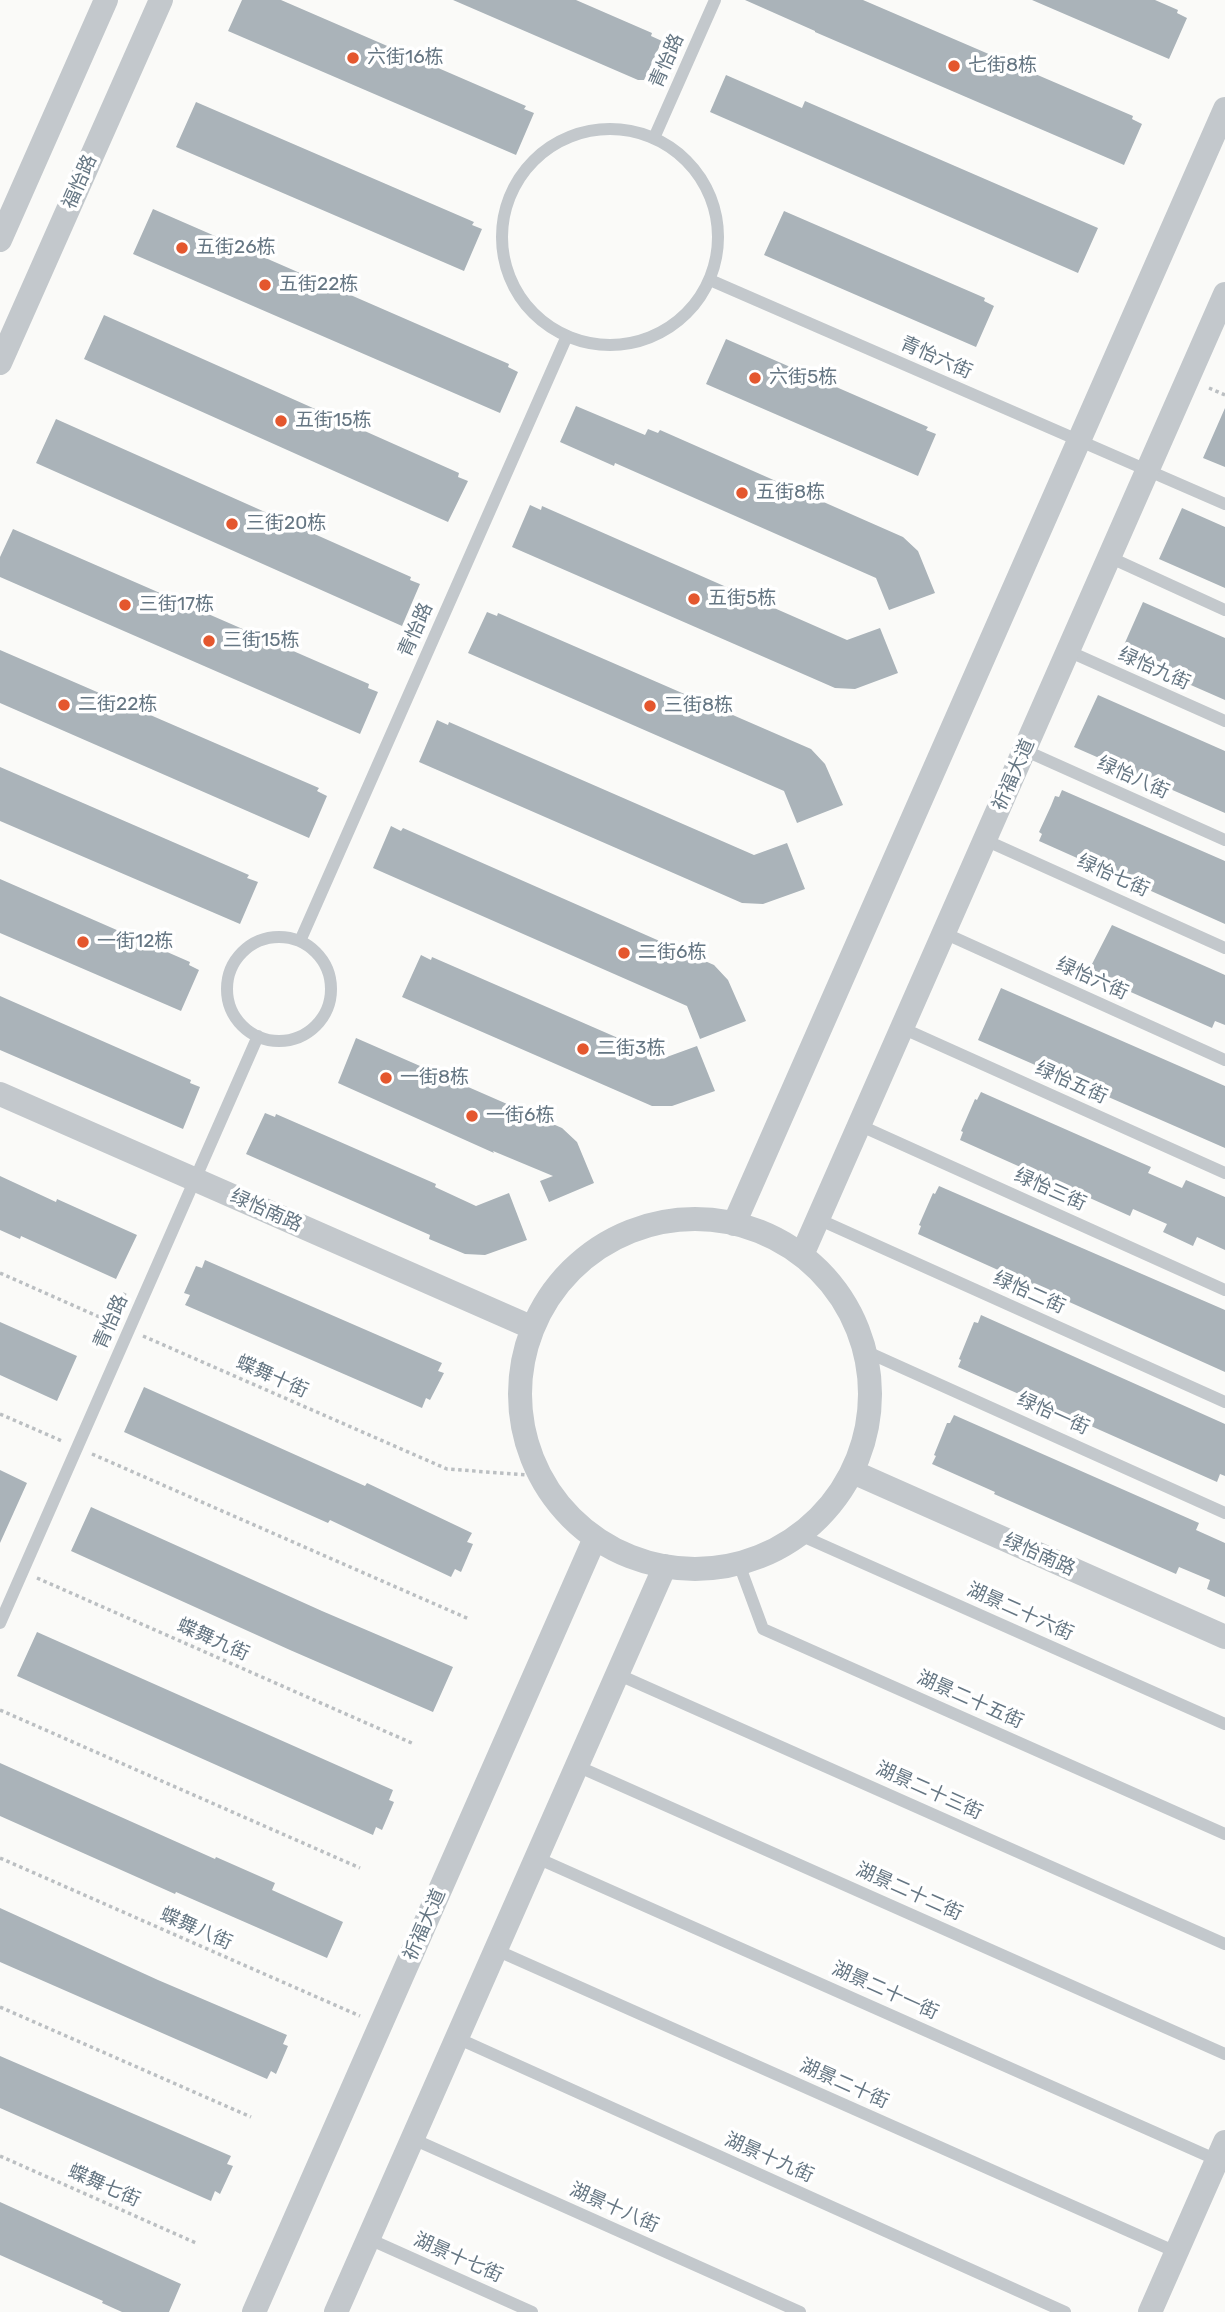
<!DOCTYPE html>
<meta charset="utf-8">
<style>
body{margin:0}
canvas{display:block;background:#fafaf8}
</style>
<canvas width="1225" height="2312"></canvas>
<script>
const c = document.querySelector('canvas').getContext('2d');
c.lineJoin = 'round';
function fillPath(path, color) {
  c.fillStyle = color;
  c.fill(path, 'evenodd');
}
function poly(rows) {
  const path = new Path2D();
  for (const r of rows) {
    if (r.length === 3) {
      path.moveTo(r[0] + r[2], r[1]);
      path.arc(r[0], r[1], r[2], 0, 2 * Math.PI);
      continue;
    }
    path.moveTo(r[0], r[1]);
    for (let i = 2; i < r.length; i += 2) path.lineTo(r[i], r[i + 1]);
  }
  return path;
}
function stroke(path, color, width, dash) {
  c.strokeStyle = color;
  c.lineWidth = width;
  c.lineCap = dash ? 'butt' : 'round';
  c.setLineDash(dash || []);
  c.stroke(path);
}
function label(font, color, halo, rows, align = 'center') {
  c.font = font + ' Rubik,"Noto Sans SC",sans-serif';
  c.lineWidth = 7;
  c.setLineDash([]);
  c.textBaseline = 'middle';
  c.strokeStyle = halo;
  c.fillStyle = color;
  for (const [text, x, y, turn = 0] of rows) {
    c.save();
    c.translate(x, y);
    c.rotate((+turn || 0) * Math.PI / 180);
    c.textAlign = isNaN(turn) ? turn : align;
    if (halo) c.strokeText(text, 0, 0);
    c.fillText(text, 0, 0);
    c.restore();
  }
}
fillPath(poly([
 [242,0,281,0,526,106,524,109,534,113,516,155,228,31],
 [453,0,576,0,652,33,651,36,662,41,644,80,638,80],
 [745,0,863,0,1133,116,1132,119,1142,124,1124,165,815,32,815,31],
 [1032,0,1155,0,1178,10,1177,13,1187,18,1169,59],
 [726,75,802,108,805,101,1098,228,1078,273,710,112],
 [196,102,474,222,472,225,482,229,464,271,176,147],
 [153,209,509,364,508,367,518,372,500,413,133,254],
 [784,211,985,298,984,301,994,306,976,347,764,255],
 [104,315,459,473,458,477,468,481,448,522,84,359],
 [726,339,928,427,926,430,936,434,918,476,706,384],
 [576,406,645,435,648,429,658,433,660,430,903,537,918,551,935,593,889,610,876,578,615,463,614,466,560,442],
 [1225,408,1225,467,1203,458],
 [56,419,411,577,410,580,420,584,402,626,36,463],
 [530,505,541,510,542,506,847,640,880,628,898,673,855,689,835,688,512,547],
 [1182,508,1225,527,1225,588,1159,559],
 [13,529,369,684,368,688,378,692,360,734,0,577,0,557],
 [1143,602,1225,638,1225,700,1120,654],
 [487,612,497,616,498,613,811,749,825,764,843,805,797,823,784,791,468,653],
 [0,650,319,788,317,791,327,796,309,838,0,703],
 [1098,695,1225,751,1225,813,1074,747],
 [437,720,448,725,449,722,754,855,787,843,805,889,763,904,742,903,419,762],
 [0,767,249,875,247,878,258,882,240,924,0,821],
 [1062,790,1225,861,1225,924,1039,841,1042,834,1039,832,1051,806,1055,796,1059,797],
 [391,826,401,831,403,828,714,965,728,980,746,1021,700,1039,687,1006,373,868],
 [0,879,190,962,189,965,199,970,181,1011,0,933],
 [1112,925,1225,975,1225,1025,1215,1021,1212,1028,1090,974,1094,965,1092,964],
 [421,955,431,960,432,957,664,1058,697,1046,715,1091,672,1106,652,1106,402,997],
 [1001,988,1225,1086,1225,1148,978,1040],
 [0,996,191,1080,190,1083,200,1087,183,1129,0,1050],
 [356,1038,562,1128,577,1142,594,1183,549,1202,540,1181,553,1176,493,1151,494,1153,338,1083],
 [981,1092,1151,1167,1148,1173,1182,1188,1186,1180,1225,1197,1225,1250,1197,1237,1193,1246,1163,1232,1167,1224,1133,1209,1130,1216,960,1140,963,1132,961,1131,975,1099,977,1100],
 [265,1113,275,1117,276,1114,338,1141,436,1184,435,1187,476,1206,509,1193,527,1240,485,1255,465,1254,429,1239,430,1235,246,1154],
 [0,1176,56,1202,57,1199,137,1235,116,1279,21,1236,20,1239,0,1230],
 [939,1186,1225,1310,1225,1372,918,1234,921,1226,919,1225,933,1193,935,1194],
 [205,1260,442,1363,438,1371,444,1373,430,1400,426,1398,422,1408,185,1305,190,1295,184,1293,196,1266,202,1268],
 [981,1315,1225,1424,1225,1476,1220,1474,1217,1482,958,1367,961,1360,959,1359,974,1322,978,1323],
 [0,1322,77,1356,57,1401,0,1375],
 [144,1387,365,1486,367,1483,472,1533,467,1542,473,1544,461,1572,455,1569,451,1577,330,1520,328,1523,124,1432],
 [954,1415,1199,1523,1196,1530,1225,1543,1225,1597,1207,1589,1210,1580,1179,1567,1176,1574,994,1494,995,1492,932,1464,936,1456,934,1455,947,1423,950,1423],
 [0,1470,27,1483,0,1543],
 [91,1507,322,1611,453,1667,433,1712,290,1650,71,1551],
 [37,1632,393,1790,389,1800,394,1802,382,1830,376,1827,373,1835,17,1676],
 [0,1763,215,1859,216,1857,275,1883,272,1890,343,1922,327,1958,176,1892,175,1894,0,1816],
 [0,1908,158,1980,287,2035,283,2044,288,2046,276,2074,271,2071,267,2079,0,1962],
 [0,2056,231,2156,227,2164,233,2166,220,2194,215,2191,211,2201,0,2108],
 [0,2202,181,2284,169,2312,122,2312,102,2303,103,2301,0,2255]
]), '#aab3b9');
stroke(poly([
 [1209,388,1225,395],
 [0,1273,113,1323],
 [109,1328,125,1293],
 [143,1336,447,1469,541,1476],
 [0,1414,62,1441],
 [92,1454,469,1619],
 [37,1578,414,1744],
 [0,1710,360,1868],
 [0,1858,360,2016],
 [0,2007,251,2117],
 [0,2156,196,2243]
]), '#bbbfc2', 3.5, [3.5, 3.5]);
stroke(poly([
 [610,237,108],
 [654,138,715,0],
 [710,280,1225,504],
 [1109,557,1225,610],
 [1068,651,1225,721],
 [1024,750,1225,840],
 [985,840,1225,948],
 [944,933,1225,1060],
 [279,989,52],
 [300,941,567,336],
 [902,1028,1225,1173],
 [859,1125,1225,1290],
 [818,1219,1225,1402],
 [865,1351,1225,1513],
 [800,1535,1225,1724],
 [739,1564,763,1629,1225,1834],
 [0,1623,258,1036],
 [617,1674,1225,1944],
 [577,1766,1225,2054],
 [537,1858,1217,2160],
 [496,1950,1176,2252],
 [457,2038,1065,2312],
 [413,2139,800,2312],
 [369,2239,532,2312]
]), '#c3c8cc', 12);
stroke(poly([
 [0,240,106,0],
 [0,363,161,0],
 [0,1094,533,1328],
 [695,1394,175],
 [734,1224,1225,109],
 [802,1255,1225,294],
 [853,1472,1225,1637],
 [254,2312,595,1538],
 [336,2312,665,1566],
 [1150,2312,1225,2142]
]), '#c3c8cc', 24);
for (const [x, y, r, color] of [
 [353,58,7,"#e4572e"],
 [954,66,7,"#e4572e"],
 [182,248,7,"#e4572e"],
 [265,285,7,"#e4572e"],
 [755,378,7,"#e4572e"],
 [281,421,7,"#e4572e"],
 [742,493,7,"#e4572e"],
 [232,524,7,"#e4572e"],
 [694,599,7,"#e4572e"],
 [125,605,7,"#e4572e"],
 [209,641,7,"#e4572e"],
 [64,705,7,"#e4572e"],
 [650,706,7,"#e4572e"],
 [83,942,7,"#e4572e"],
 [624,953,7,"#e4572e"],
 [583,1049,7,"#e4572e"],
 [386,1078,7,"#e4572e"],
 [472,1116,7,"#e4572e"]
]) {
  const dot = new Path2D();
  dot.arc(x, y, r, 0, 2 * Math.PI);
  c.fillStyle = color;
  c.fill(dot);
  stroke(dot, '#fff', 2.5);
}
label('19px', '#657683', '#fff', [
 ["六街16栋",367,58],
 ["七街8栋",968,66],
 ["五街26栋",196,248],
 ["五街22栋",279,285],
 ["六街5栋",769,378],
 ["五街15栋",295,421],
 ["五街8栋",756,493],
 ["三街20栋",246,524],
 ["五街5栋",708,599],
 ["三街17栋",139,605],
 ["三街15栋",223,641],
 ["二街22栋",78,705],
 ["三街8栋",664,706],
 ["一街12栋",97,942],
 ["二街6栋",638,953],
 ["二街3栋",597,1049],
 ["一街8栋",400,1078],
 ["一街6栋",486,1116]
], 'left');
label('19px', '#657683', '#fff', [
 ["青怡路",667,61,-66],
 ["福怡路",80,182,-66],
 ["青怡六街",936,358,24],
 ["青怡路",416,630,-66],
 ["绿怡九街",1154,669,24],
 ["祈福大道",1014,775,-66],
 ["绿怡八街",1133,778,24],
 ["绿怡七街",1113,876,24],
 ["绿怡六街",1092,979,24],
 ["绿怡五街",1071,1083,24],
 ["绿怡三街",1050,1190,24],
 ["绿怡南路",266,1211,24],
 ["绿怡二街",1029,1293,24],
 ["青怡路",111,1322,-66],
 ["蝶舞十街",272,1377,24],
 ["绿怡一街",1053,1414,24],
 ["绿怡南路",1039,1555,24],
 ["湖景二十六街",1020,1612,24],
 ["蝶舞九街",213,1640,24],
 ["湖景二十五街",970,1700,24],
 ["湖景二十三街",929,1791,24],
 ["湖景二十二街",909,1892,24],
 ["祈福大道",425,1925,-66],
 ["蝶舞八街",196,1929,24],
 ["湖景二十一街",885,1991,24],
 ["湖景二十街",844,2084,24],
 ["湖景十九街",769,2158,24],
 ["蝶舞七街",104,2186,24],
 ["湖景十八街",614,2208,24],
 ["湖景十七街",458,2258,24]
]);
</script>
